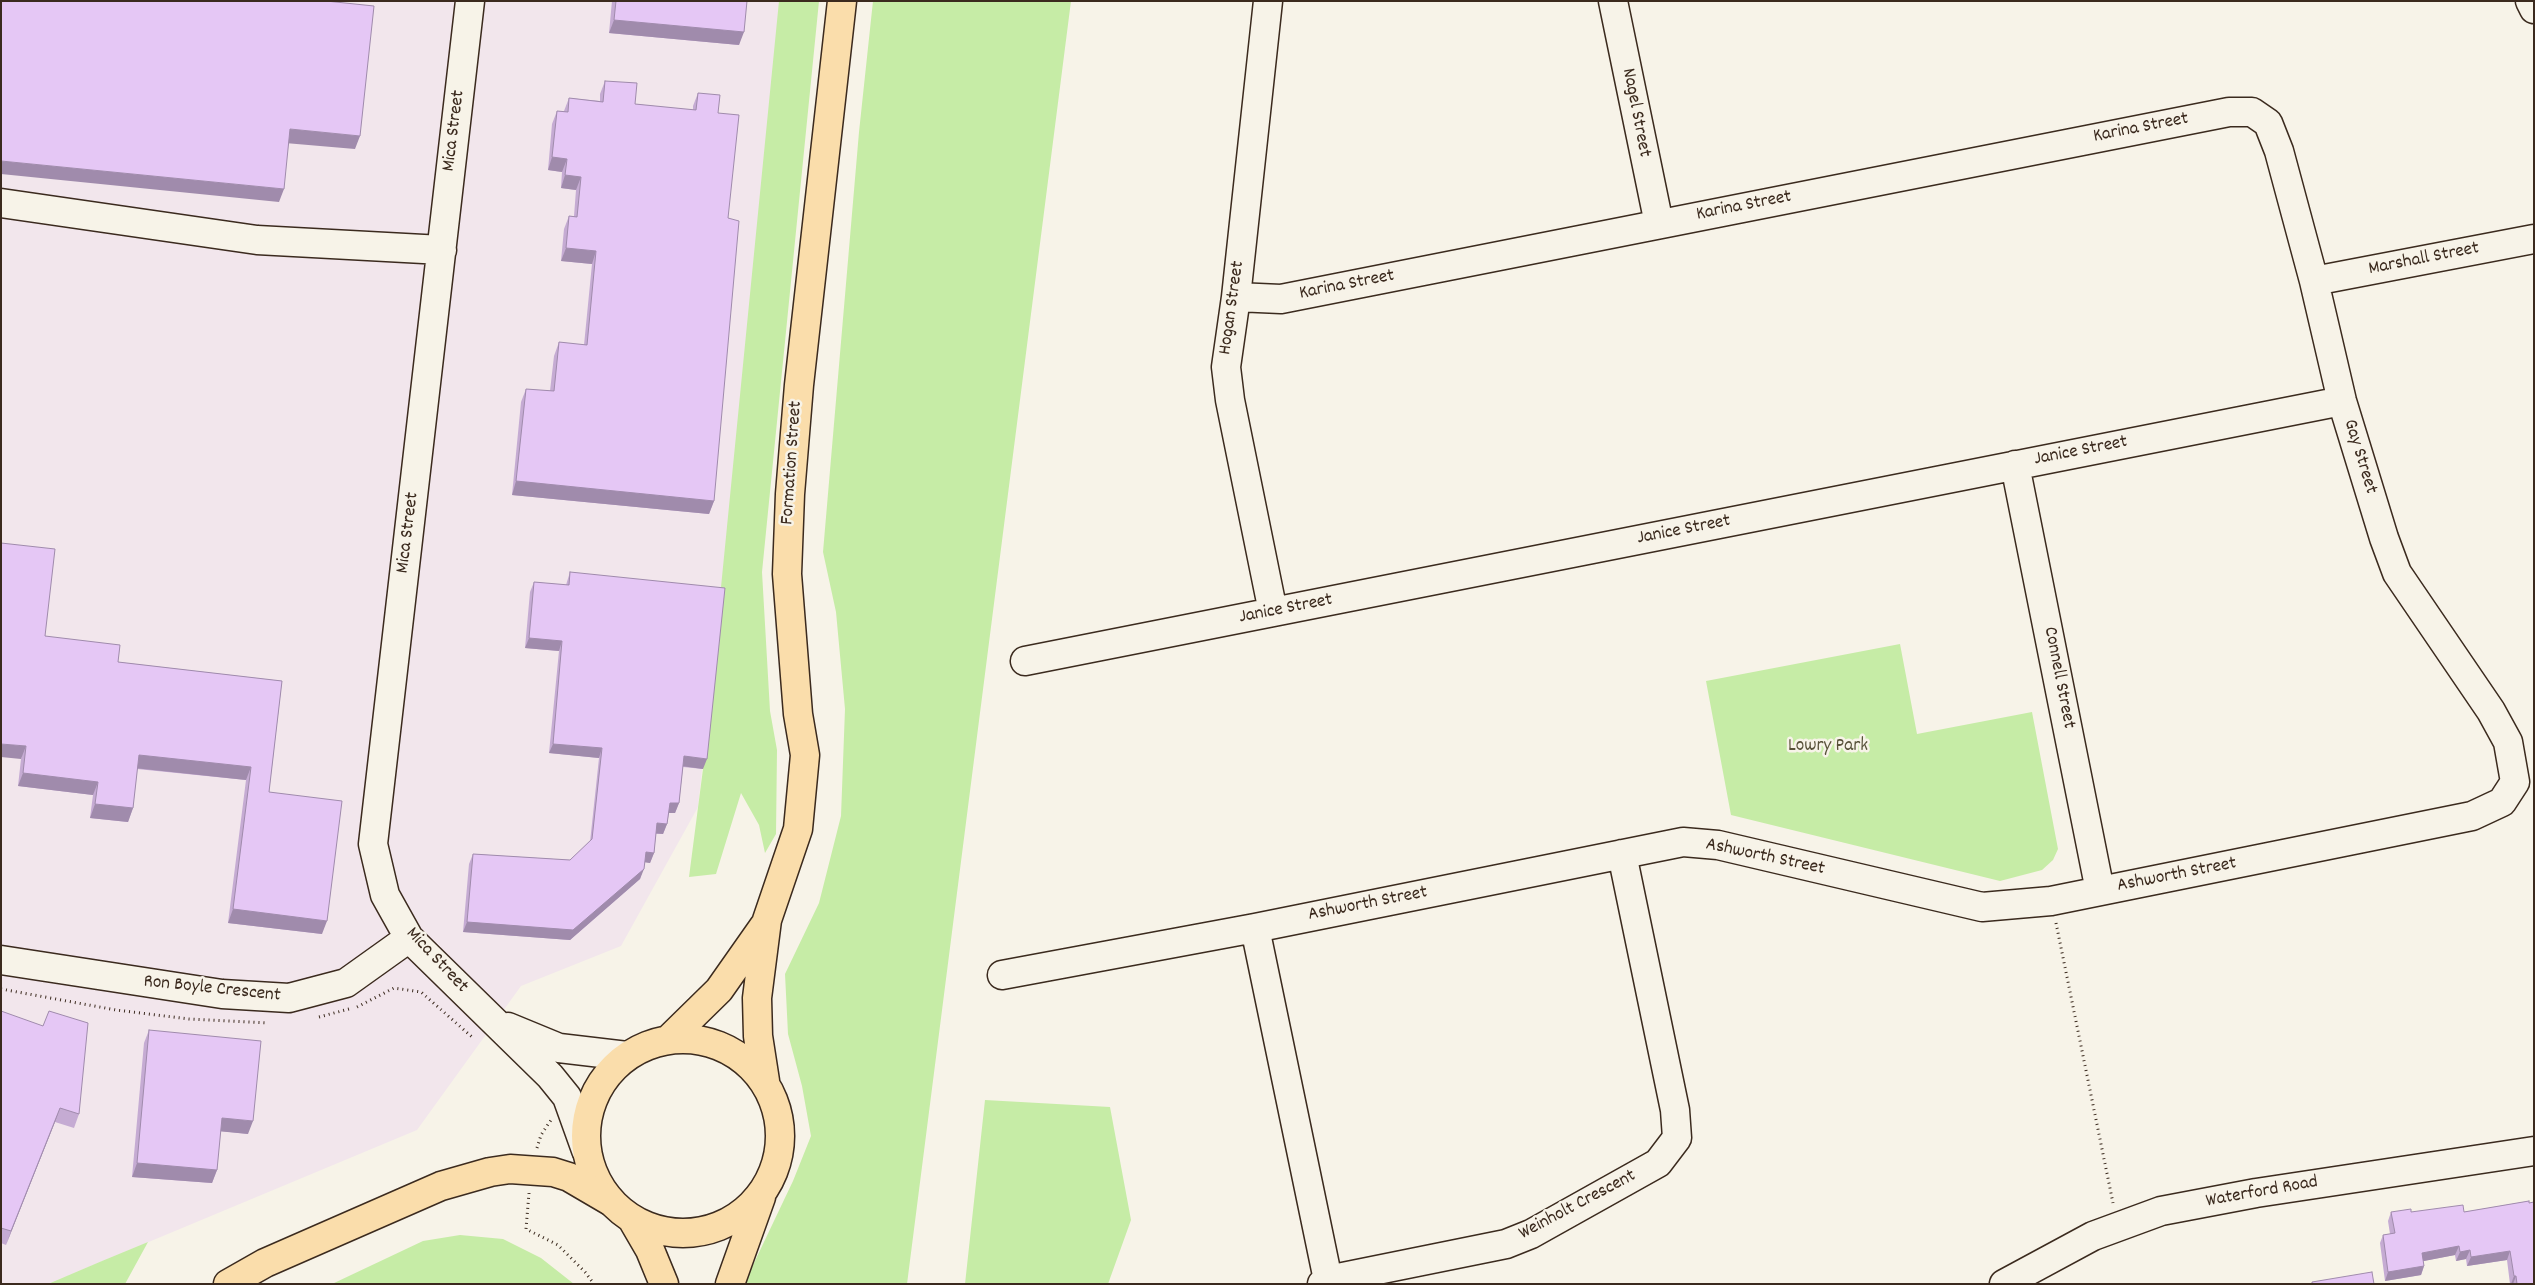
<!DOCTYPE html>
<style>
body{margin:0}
#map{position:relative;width:2535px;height:1285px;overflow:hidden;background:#f7f3e8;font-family:Dekko,sans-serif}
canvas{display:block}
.frame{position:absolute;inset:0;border:2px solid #3b2a1e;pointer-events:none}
</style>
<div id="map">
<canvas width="2535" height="1285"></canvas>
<div class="frame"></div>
</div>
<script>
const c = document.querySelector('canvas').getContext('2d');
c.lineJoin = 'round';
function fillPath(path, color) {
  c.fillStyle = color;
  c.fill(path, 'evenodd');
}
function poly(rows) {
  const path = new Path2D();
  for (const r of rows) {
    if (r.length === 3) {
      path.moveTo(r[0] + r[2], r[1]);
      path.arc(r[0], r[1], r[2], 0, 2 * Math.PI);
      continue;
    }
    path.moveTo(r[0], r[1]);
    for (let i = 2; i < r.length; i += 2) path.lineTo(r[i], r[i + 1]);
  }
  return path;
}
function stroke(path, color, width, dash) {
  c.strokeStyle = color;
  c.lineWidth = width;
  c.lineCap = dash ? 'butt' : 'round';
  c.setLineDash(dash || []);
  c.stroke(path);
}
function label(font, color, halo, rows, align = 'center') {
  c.font = font + ' Dekko,sans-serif';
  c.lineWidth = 5;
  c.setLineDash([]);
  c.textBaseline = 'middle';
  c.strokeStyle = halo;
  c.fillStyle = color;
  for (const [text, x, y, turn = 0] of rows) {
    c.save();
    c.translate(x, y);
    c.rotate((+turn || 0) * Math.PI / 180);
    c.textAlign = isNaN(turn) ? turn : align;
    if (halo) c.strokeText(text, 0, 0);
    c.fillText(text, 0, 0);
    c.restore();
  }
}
fillPath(poly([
 [1,1,780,1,721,598,698,807,621,946,521,986,417,1130,48,1284,1,1284]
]), '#f2e6ec');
fillPath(poly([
 [779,1,819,1,762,572,770,711,777,750,776,834,765,853,759,825,741,793,716,874,689,877,703,769],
 [873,1,1071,1,907,1284,744,1284,793,1181,811,1136,802,1086,788,1034,785,974,819,903,841,816,845,709,836,612,823,552,859,132],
 [1900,644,1917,734,2032,712,2058,849,2053,860,2042,870,2000,881,1731,815,1706,681],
 [985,1100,1110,1107,1131,1220,1108,1284,965,1284],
 [460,1235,503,1239,541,1258,574,1284,332,1284,423,1241],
 [148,1242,125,1284,48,1284,102,1261]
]), '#c6eca6');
const minor = poly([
 [470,1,373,844,385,895,409,938,550,1076,567,1097,586,1150],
 [1268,1,1236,297,1226,367,1230,400,1273,612],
 [1613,1,1659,224],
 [2530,1,2534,9],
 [1,203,257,240,442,250],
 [2314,281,2534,239],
 [2015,465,2100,891],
 [1025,661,2342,401],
 [1255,928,1328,1280],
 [1,960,222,994,289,998,346,983,409,938],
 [1002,975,1255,928,1683,842,1718,845,1982,907,2051,901,2472,816,2502,802,2515,782,2508,742,2491,711,2397,573,2384,538,2342,401,2314,281,2279,151,2268,123,2252,112,2229,112,1281,299,1236,297],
 [508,1027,559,1048,627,1056],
 [1322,1284,1328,1280,1506,1244,1531,1234,1658,1163,1677,1138,1675,1110,1622,854],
 [2004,1284,2093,1236,2161,1211,2256,1193,2534,1151]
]);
const major = poly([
 [683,1136,97],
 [668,1040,719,990,764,926],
 [765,1081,758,1036,757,998,767,920,798,829,805,755,798,714,787,574,790,494,799,385,842,1],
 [632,1219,650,1250,664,1284],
 [730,1284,761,1197]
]);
const highway = poly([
 [228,1284,265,1263,441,1186,490,1172,510,1169,553,1172,569,1177,610,1201]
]);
stroke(minor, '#3b2a1e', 31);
stroke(major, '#3b2a1e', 31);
stroke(highway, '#3b2a1e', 31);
stroke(poly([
 [2056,923,2113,1203],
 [1,989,116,1010,189,1019,268,1023],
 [357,1007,394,988,421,992,472,1037],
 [319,1017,349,1009],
 [537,1148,541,1135,551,1120],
 [529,1193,526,1229,558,1245,585,1272,594,1284]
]), '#3b2a1e', 3, [1, 4]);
stroke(minor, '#f7f3e8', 28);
stroke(major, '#faddab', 28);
stroke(highway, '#faddab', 28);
fillPath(poly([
 [612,1,747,1,739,45,609,33],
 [605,81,635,104,693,110,693,106,698,93,718,113,728,218,714,501,709,514,512,495,521,402,526,389,550,391,554,356,559,342,584,345,592,264,561,261,564,229,569,216,574,216,576,190,561,188,562,172,548,170,552,124,557,111,564,111,569,98,600,101,600,94],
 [570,572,703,769,683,767,679,803,675,813,669,813,667,824,663,834,656,834,654,853,650,863,645,862,640,879,570,940,463,932,469,864,473,854,570,860,590,842,599,758,549,753,559,651,525,648,530,592,534,582,566,585],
 [45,636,118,662,282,681,269,792,322,934,228,923,246,780,137,769,133,808,128,822,90,818,93,795,18,786,21,759],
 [1,1011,79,1114,74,1128,55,1122,6,1245,1,1243],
 [149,1030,248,1134,220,1131,217,1170,212,1183,132,1177,144,1043],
 [2529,1201,2534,1284,2510,1284,2507,1260,2467,1266,2466,1259,2456,1261,2455,1255,2423,1261,2424,1266,2421,1275,2385,1281,2380,1243,2383,1235,2390,1234,2388,1221,2391,1212,2464,1212]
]), '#c5abd3');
fillPath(poly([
 [614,20,744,32,739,45,609,33],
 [290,129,360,136,355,149,285,143],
 [552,157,567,159,562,172,548,170],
 [1,161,284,189,279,202,1,174],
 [565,175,581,177,576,190,561,188],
 [566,248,596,251,592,264,561,261],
 [516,481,714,501,709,514,512,495],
 [529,638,562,641,559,651,525,648],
 [1,744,26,746,21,759,1,757],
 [553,744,602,748,599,758,549,753],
 [139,755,251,767,246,780,134,768],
 [684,756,707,759,703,769,681,766],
 [23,773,98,782,93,795,18,786],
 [670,803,679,803,675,813,667,813],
 [95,804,133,808,128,822,90,818],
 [657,823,667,824,663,834,653,833],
 [646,852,654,853,650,863,643,862],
 [644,869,640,879,570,940,463,932,467,922],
 [233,909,327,921,322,934,228,923],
 [60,1108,55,1122,6,1245,11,1231],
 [222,1118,253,1121,248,1134,217,1131],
 [137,1163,217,1170,212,1183,132,1177],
 [2459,1246,2455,1255,2419,1262,2422,1253],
 [2470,1250,2466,1259,2456,1261,2460,1252],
 [2510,1251,2507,1260,2467,1266,2471,1257],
 [2424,1266,2421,1275,2385,1281,2388,1272],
 [2514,1276,2516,1276,2513,1284,2511,1284]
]), '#a08bac');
const building = poly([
 [1,1,326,1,374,6,360,136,290,129,284,189,1,161,1,1],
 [616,1,747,1,744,32,614,20,616,1],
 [605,81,637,83,635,104,696,110,698,93,720,95,718,113,739,115,728,218,739,221,714,501,516,481,526,389,554,391,559,342,587,345,596,251,566,248,569,216,577,217,581,177,565,175,567,159,552,157,557,111,568,112,569,98,603,102,605,81],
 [1,543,55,549,45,636,120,645,118,662,282,681,269,792,342,801,327,921,233,909,251,767,139,755,133,808,95,804,98,782,23,773,26,746,1,744,1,543],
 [570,572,725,588,707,759,684,756,679,803,670,803,667,824,657,823,654,853,646,852,644,869,573,930,467,922,473,854,570,860,592,839,602,748,553,744,562,641,529,638,534,582,569,585,570,572],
 [1,1011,43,1026,49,1011,88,1023,79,1114,60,1108,11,1231,1,1228,1,1011],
 [149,1030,261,1041,253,1121,222,1118,217,1170,137,1163,149,1030],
 [2529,1201,2529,1203,2534,1202,2534,1284,2517,1284,2516,1276,2514,1276,2510,1251,2471,1257,2470,1250,2460,1252,2459,1246,2422,1253,2424,1266,2388,1272,2383,1235,2395,1233,2391,1212,2411,1209,2411,1212,2463,1205,2464,1212,2529,1201],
 [2372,1272,2374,1284,2312,1284,2312,1282,2372,1272]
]);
fillPath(building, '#e5c7f5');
stroke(building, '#a08bac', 1);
label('19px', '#3b2a1e', '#f7f3e8', [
 ["Nagel Street",1635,113,79],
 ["Karina Street",2141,129,-11],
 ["Mica Street",455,131,-83],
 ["Karina Street",1744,207,-11],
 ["Marshall Street",2424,260,-11],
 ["Karina Street",1347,286,-11],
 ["Hogan Street",1233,308,-82],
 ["Janice Street",2081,452,-11],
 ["Gay Street",2359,457,73],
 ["Formation Street",793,463,-86],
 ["Janice Street",1684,531,-11],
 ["Mica Street",409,533,-83],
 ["Janice Street",1286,610,-11],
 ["Connell Street",2058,678,79],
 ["Ashworth Street",1765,858,12],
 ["Ashworth Street",2177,876,-11],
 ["Ashworth Street",1368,905,-11],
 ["Mica Street",436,961,47],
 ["Ron Boyle Crescent",212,990,6],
 ["Waterford Road",2262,1193,-10],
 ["Weinholt Crescent",1578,1206,-28]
]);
label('19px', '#575139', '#f7f3e8', [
 ["Lowry Park",1828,747]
]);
</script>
